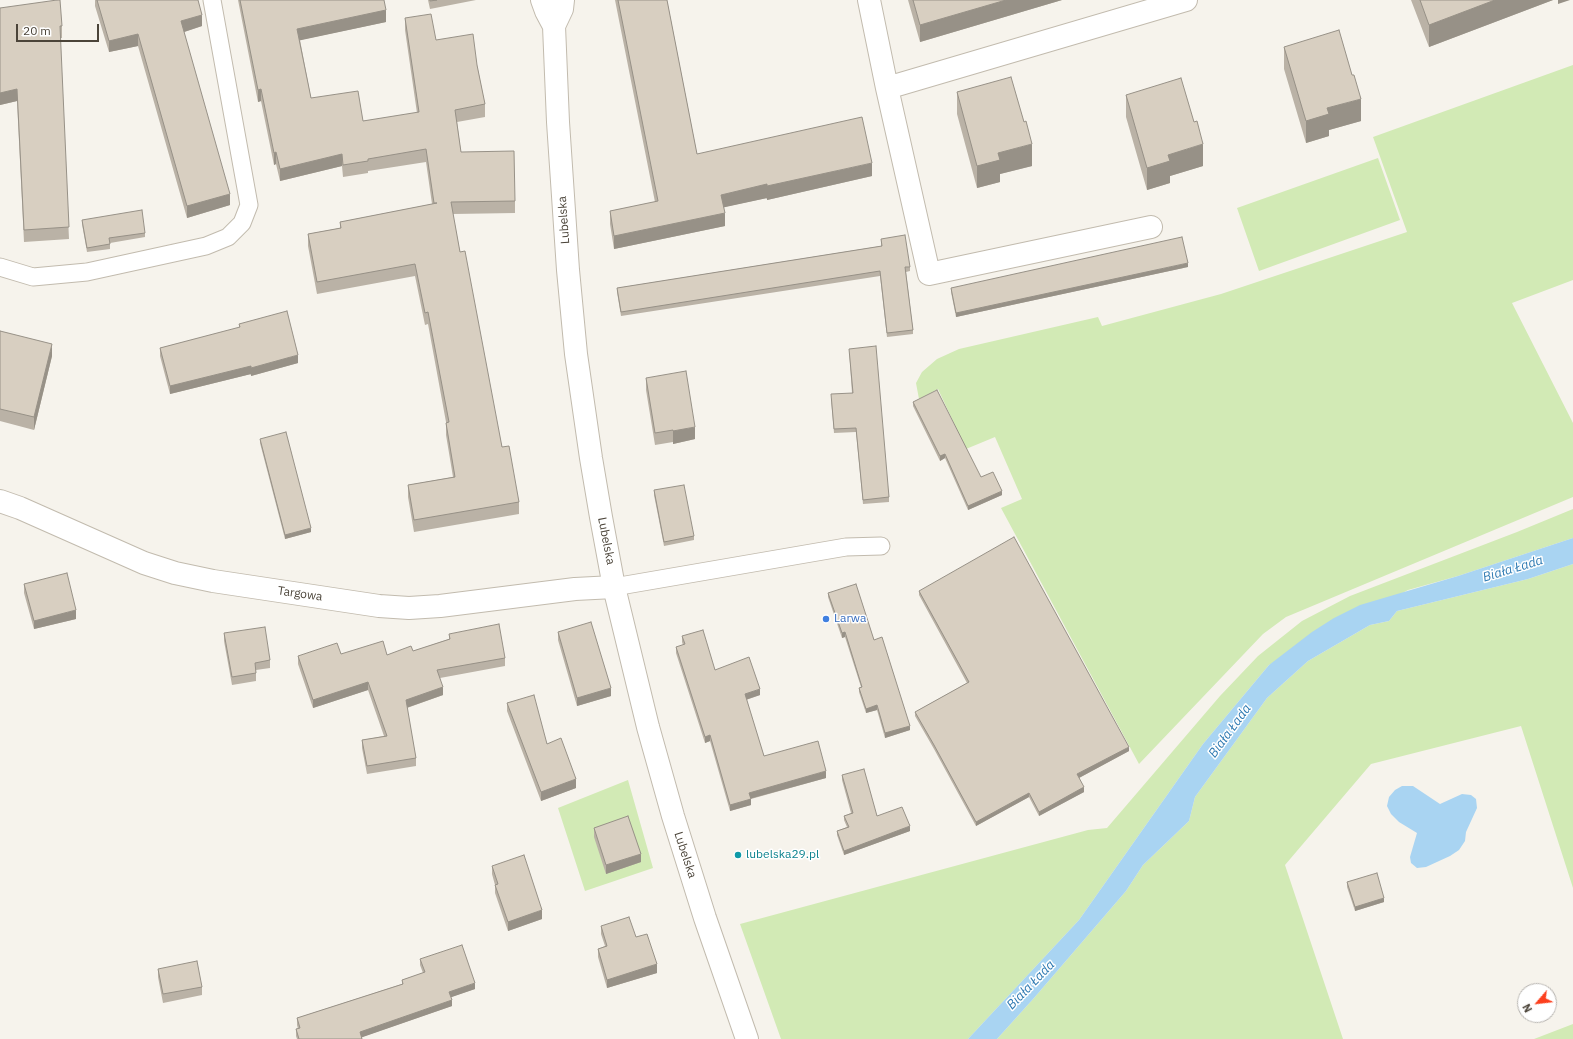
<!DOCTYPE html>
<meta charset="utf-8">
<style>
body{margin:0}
#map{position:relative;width:1573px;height:1039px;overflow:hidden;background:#f6f3ec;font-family:"IBM Plex Sans",sans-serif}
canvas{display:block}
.north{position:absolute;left:1517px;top:983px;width:40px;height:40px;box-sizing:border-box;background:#fff;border:1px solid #b7b4b0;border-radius:50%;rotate:242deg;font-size:11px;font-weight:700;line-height:16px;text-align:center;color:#4b4439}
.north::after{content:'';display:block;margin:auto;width:14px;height:18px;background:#fc3f1d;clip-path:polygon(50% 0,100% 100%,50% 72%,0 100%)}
.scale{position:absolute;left:16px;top:24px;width:83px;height:18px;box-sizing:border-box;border:2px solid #4b4439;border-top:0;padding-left:5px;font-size:12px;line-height:14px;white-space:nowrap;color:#4b4439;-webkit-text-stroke:3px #fff;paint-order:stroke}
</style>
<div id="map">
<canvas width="1573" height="1039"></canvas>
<div class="north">N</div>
<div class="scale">20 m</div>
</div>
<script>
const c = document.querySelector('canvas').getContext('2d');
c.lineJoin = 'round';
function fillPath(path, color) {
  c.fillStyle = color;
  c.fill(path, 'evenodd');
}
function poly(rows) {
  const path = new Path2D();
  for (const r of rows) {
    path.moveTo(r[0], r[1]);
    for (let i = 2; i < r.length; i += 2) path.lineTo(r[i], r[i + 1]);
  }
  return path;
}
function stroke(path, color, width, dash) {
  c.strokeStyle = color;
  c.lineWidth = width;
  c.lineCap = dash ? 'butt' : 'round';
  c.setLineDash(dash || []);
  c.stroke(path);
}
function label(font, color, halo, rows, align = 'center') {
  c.font = font + ' "IBM Plex Sans",sans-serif';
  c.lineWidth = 3;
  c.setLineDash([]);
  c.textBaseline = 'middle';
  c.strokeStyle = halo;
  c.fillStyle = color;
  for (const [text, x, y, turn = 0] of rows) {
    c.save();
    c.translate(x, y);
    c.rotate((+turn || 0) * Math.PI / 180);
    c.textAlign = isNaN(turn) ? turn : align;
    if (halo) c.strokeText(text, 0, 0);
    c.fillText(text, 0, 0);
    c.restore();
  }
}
fillPath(poly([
 [1573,65,1573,280,1512,303,1573,423,1573,497,1286,617,1263,634,1139,764,1001,508,1022,499,995,437,966,449,938,389,919,399,916,383,922,372,937,359,959,349,1098,317,1102,326,1221,294,1407,232,1373,137],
 [1378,158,1400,220,1259,271,1237,208],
 [1573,509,1573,538,1458,576,1408,590,1269,665,1203,744,1079,920,968,1039,781,1039,740,924,1088,830,1107,828,1220,696,1258,656,1302,621,1350,596,1517,532],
 [1573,564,1573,888,1521,726,1371,764,1285,865,1343,1039,997,1039,1034,998,1126,891,1143,865,1189,821,1195,797,1267,698,1308,661,1370,625,1389,621,1397,611,1528,579],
 [628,780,653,868,585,891,558,808],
 [1573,1024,1573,1039,1534,1039]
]), '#d2eab5');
fillPath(poly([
 [1573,538,1573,564,1528,579,1397,611,1389,621,1370,625,1308,661,1267,698,1195,797,1189,821,1143,865,1126,891,1034,998,997,1039,968,1039,1079,920,1203,744,1269,665,1312,632,1334,618,1360,605,1458,576],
 [1402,786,1413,786,1440,804,1462,794,1471,795,1476,799,1477,808,1466,832,1465,841,1459,850,1450,856,1426,867,1417,868,1411,863,1410,857,1417,833,1399,822,1391,814,1387,806,1389,797,1395,790]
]), '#a9d4f2');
const service = poly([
 [0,267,33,277,87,272,206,246,228,237,242,223,249,205,212,0],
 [614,587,846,547,881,546]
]);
const minor = poly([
 [869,0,887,88,929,274,1151,227],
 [887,88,1186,0],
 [0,501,20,508,144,563,175,573,213,581,379,606,409,608,440,606,575,589,614,587]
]);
const tertiary = poly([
 [542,0,546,11,554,26],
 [563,0,562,9,554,26,558,122,568,270,576,354,591,458,601,517,614,587,648,727,673,816,705,918,747,1039]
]);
stroke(service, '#c2bbae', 19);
stroke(minor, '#c2bbae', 24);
stroke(tertiary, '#c2bbae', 24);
stroke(service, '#fff', 17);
stroke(minor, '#fff', 22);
stroke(tertiary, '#fff', 22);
fillPath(poly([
 [95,0,198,0,202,26,184,32,230,205,187,218,138,46,109,52,95,6],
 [238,0,384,0,386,22,300,40,311,98,363,121,417,113,405,30,405,18,436,40,477,65,485,104,485,117,457,122,461,152,515,201,515,213,453,214,460,252,502,447,519,502,519,514,414,532,408,497,408,485,453,477,446,435,446,422,428,324,425,325,415,276,317,294,308,246,308,234,340,228,340,222,432,204,426,162,368,171,368,173,343,177,342,166,280,181,276,164,274,165,261,101,258,102],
 [428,0,476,0,430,9],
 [615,0,667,0,697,154,872,176,767,200,767,198,724,207,725,226,614,249,610,224,610,211,655,202],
 [908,0,1062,0,920,42],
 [1411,0,1553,0,1429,47],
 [0,8,62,26,62,38,60,38,69,239,24,242,17,101,0,105],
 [1284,47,1361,121,1329,130,1329,136,1306,143,1284,69],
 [957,92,1032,166,1000,174,1000,182,977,188,957,114],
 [1126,95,1203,166,1170,176,1170,183,1147,190,1126,117],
 [82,220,145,233,145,237,110,243,110,249,87,252,82,224],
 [881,239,910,267,910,271,906,272,913,330,913,334,887,337,880,276,621,316,617,292,617,288,881,246],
 [1188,267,956,317,951,292,951,288],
 [239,324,298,363,251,376,251,374,170,394,160,356,160,348,239,328],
 [0,331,52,356,34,430,0,421],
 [849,349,889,497,889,502,863,504,856,432,834,433,831,399,852,393],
 [646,378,695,439,673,444,673,442,655,445,646,390],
 [913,402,981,477,1002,495,968,510,945,458,940,461,913,406],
 [260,439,311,532,285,539,260,443],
 [654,490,694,536,694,540,664,546,654,495],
 [24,584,76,619,34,629,24,593],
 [919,591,1129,751,1079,778,1084,792,1039,816,1029,797,976,826,934,749,915,716,915,712,967,683,919,595],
 [828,593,874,640,910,730,885,738,877,710,866,713,859,692,859,688,861,687,845,637,842,638,828,597],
 [558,632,611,696,577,706,558,640],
 [224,633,270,660,270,668,256,670,256,681,232,685,224,641],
 [449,634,505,658,505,666,440,678,443,695,407,708,416,758,416,766,367,774,362,748,362,740,384,736,368,690,313,708,298,664,298,656,341,654,387,655,413,651,449,639],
 [682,636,715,670,760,695,746,700,764,756,826,778,751,799,751,805,730,811,710,741,705,743,676,653,676,647,683,645,682,642],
 [507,703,547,744,576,788,541,801,507,711],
 [842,775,877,816,910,831,844,855,837,835,837,831,847,827,844,820,844,816,851,813,842,780],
 [594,828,641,862,606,874,594,837],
 [492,866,542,919,508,931,495,893,495,885,492,874],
 [1347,882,1384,902,1355,911,1347,887],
 [601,926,636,937,657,973,607,988,598,957,598,949,605,946,601,934],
 [420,959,475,989,451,997,452,1006,362,1037,362,1039,297,1039,296,1036,296,1029,298,1029,297,1025,297,1018,402,984,402,980,423,973,420,965],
 [158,969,202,987,202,995,163,1003,158,977]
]), '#bab2a6');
fillPath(poly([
 [1006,0,1062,0,920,42,920,25],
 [1495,0,1553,0,1429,47,1429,25],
 [1558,0,1570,0,1558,4],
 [386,10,386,22,297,41,297,29],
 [202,15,202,26,181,33,181,21],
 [138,34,138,46,109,52,109,41],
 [17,89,17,101,0,105,0,93],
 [261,89,261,101,258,102,258,90],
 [1361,99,1361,121,1329,130,1329,136,1306,143,1306,121,1327,108],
 [1032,144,1032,166,1000,174,1000,182,977,188,977,166,998,153],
 [1203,144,1203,166,1170,176,1170,183,1147,190,1147,168,1168,155],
 [276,152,276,164,274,165,274,153],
 [342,154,342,166,280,181,280,169],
 [872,163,872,176,767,200,767,186],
 [767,184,767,198,721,208,721,195],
 [230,194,230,205,187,218,187,206],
 [725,213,725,226,614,249,614,236],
 [1188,263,1188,267,956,317,956,313],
 [52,344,52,356,34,430,34,417],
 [298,355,298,363,251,376,251,368],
 [251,366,251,374,170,394,170,386],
 [695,427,695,439,673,444,673,431],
 [945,454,945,458,940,461,940,456],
 [1002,491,1002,495,968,510,968,506],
 [311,528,311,532,285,539,285,535],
 [76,610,76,619,34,629,34,621],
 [845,632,845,637,842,638,842,633],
 [368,682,368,690,313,708,313,700],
 [443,687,443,695,406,708,406,700],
 [611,688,611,696,577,706,577,698],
 [760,689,760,695,745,700,745,694],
 [877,705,877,710,866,713,866,709],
 [910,726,910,730,885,738,885,733],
 [710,735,710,741,705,743,705,737],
 [1129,747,1129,751,1077,779,1077,774],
 [826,771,826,778,749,799,749,793],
 [576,779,576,788,541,801,541,792],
 [1084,787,1084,792,1039,816,1039,812],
 [1029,793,1029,797,976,826,976,822],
 [751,799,751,805,730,811,730,805],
 [910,826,910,831,844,855,844,851],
 [641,854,641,862,606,874,606,865],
 [1384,898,1384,902,1355,911,1355,907],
 [542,910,542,919,508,931,508,922],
 [657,964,657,973,607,988,607,980],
 [475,983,475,989,449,998,449,992],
 [452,1000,452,1006,360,1038,360,1032]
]), '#979187');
const building = poly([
 [57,0,60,0,62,26,60,26,69,227,24,230,17,89,0,93,0,8,57,0],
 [97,0,198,0,202,15,181,21,230,194,187,206,138,34,109,41,97,0],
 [240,0,384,0,386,10,297,29,311,98,358,91,363,121,419,112,405,18,431,14,436,40,473,34,477,65,485,104,455,110,461,152,514,151,515,201,451,202,460,252,465,251,502,447,509,446,519,502,414,520,408,485,455,477,446,423,449,422,428,312,425,313,415,264,317,282,308,234,341,228,340,222,437,203,434,203,426,149,368,159,368,161,343,165,342,154,280,169,276,152,274,153,261,89,258,90,240,0],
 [430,0,437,0,430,1,430,0],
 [618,0,667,0,697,154,862,117,872,163,767,186,767,184,721,195,725,213,614,236,610,211,658,201,618,0],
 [913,0,1006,0,920,25,913,0],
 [1420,0,1495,0,1429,25,1420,0],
 [1339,30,1352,75,1354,75,1361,99,1327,108,1329,114,1306,121,1284,47,1339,30],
 [1011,77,1024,122,1026,121,1032,144,998,153,1000,160,977,166,957,92,1011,77],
 [1181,78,1194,122,1197,121,1203,144,1168,155,1170,161,1147,168,1126,95,1181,78],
 [142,210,145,233,109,238,110,244,87,248,82,220,142,210],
 [905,235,910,267,905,267,913,330,887,333,880,271,621,312,617,288,882,246,881,239,905,235],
 [1182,237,1188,263,956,313,951,288,1182,237],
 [287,311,298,355,251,368,251,366,170,386,160,348,240,327,239,324,287,311],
 [0,331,52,344,34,417,0,409,0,331],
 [876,346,889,497,863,500,856,428,834,429,831,394,853,393,849,349,876,346],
 [686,371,695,427,673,431,673,430,655,433,646,378,686,371],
 [937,390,981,477,993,472,1002,491,968,506,945,454,940,456,913,402,937,390],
 [286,432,311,528,285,535,260,439,286,432],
 [684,485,694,536,664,542,654,490,684,485],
 [1014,537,1129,747,1077,774,1084,787,1039,812,1029,793,976,822,934,745,915,712,969,682,919,591,1014,537],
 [67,573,76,610,34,621,24,584,67,573],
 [856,584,874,640,882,637,910,726,885,733,877,705,866,709,859,688,862,687,845,632,842,633,828,593,856,584],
 [591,622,611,688,577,698,558,632,591,622],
 [499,624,505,658,437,670,443,687,406,700,416,758,367,766,362,740,387,736,368,682,313,700,298,656,337,643,341,654,383,641,387,655,411,646,413,651,450,639,449,634,499,624],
 [265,627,270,660,255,663,256,673,232,677,224,633,265,627],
 [703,630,715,670,749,657,760,689,745,694,764,756,818,741,826,771,749,793,751,799,730,805,710,735,705,737,676,647,685,644,682,636,703,630],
 [534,695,547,744,561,738,576,779,541,792,507,703,534,695],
 [864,769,877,816,902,807,910,826,844,851,837,831,849,827,844,816,853,813,842,775,864,769],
 [628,816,641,854,606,865,594,828,628,816],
 [524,855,542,910,508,922,495,885,498,884,492,866,524,855],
 [1377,873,1384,898,1355,907,1347,882,1377,873],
 [629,917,636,937,647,934,657,964,607,980,598,949,607,946,601,926,629,917],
 [462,945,475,983,449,992,452,1000,360,1032,362,1039,299,1039,296,1029,300,1028,297,1018,403,984,402,980,425,972,420,959,462,945],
 [197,961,202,987,163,994,158,969,197,961]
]);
fillPath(building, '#d8cfc1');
stroke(building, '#979187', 1);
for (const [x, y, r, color] of [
 [826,619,4,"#3f7fe0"],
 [738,855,4,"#0f9aa8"]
]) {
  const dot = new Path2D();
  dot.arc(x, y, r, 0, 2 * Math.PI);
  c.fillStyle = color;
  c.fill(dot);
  stroke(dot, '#fff', 1.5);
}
label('12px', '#4b4439', '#fff', [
 ["Lubelska",564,220,-94],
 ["Lubelska",606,541,79],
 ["Targowa",300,594,8],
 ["Lubelska",685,855,72]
]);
label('12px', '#366cbe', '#fff', [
 ["Larwa",834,619]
], 'left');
label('12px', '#0d838f', '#fff', [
 ["lubelska29.pl",746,855]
], 'left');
label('italic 13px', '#2e7ab2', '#fff', [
 ["Biała Łada",1513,569,-17],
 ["Biała Łada",1230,731,-54],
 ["Biała Łada",1031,985,-46]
]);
</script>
